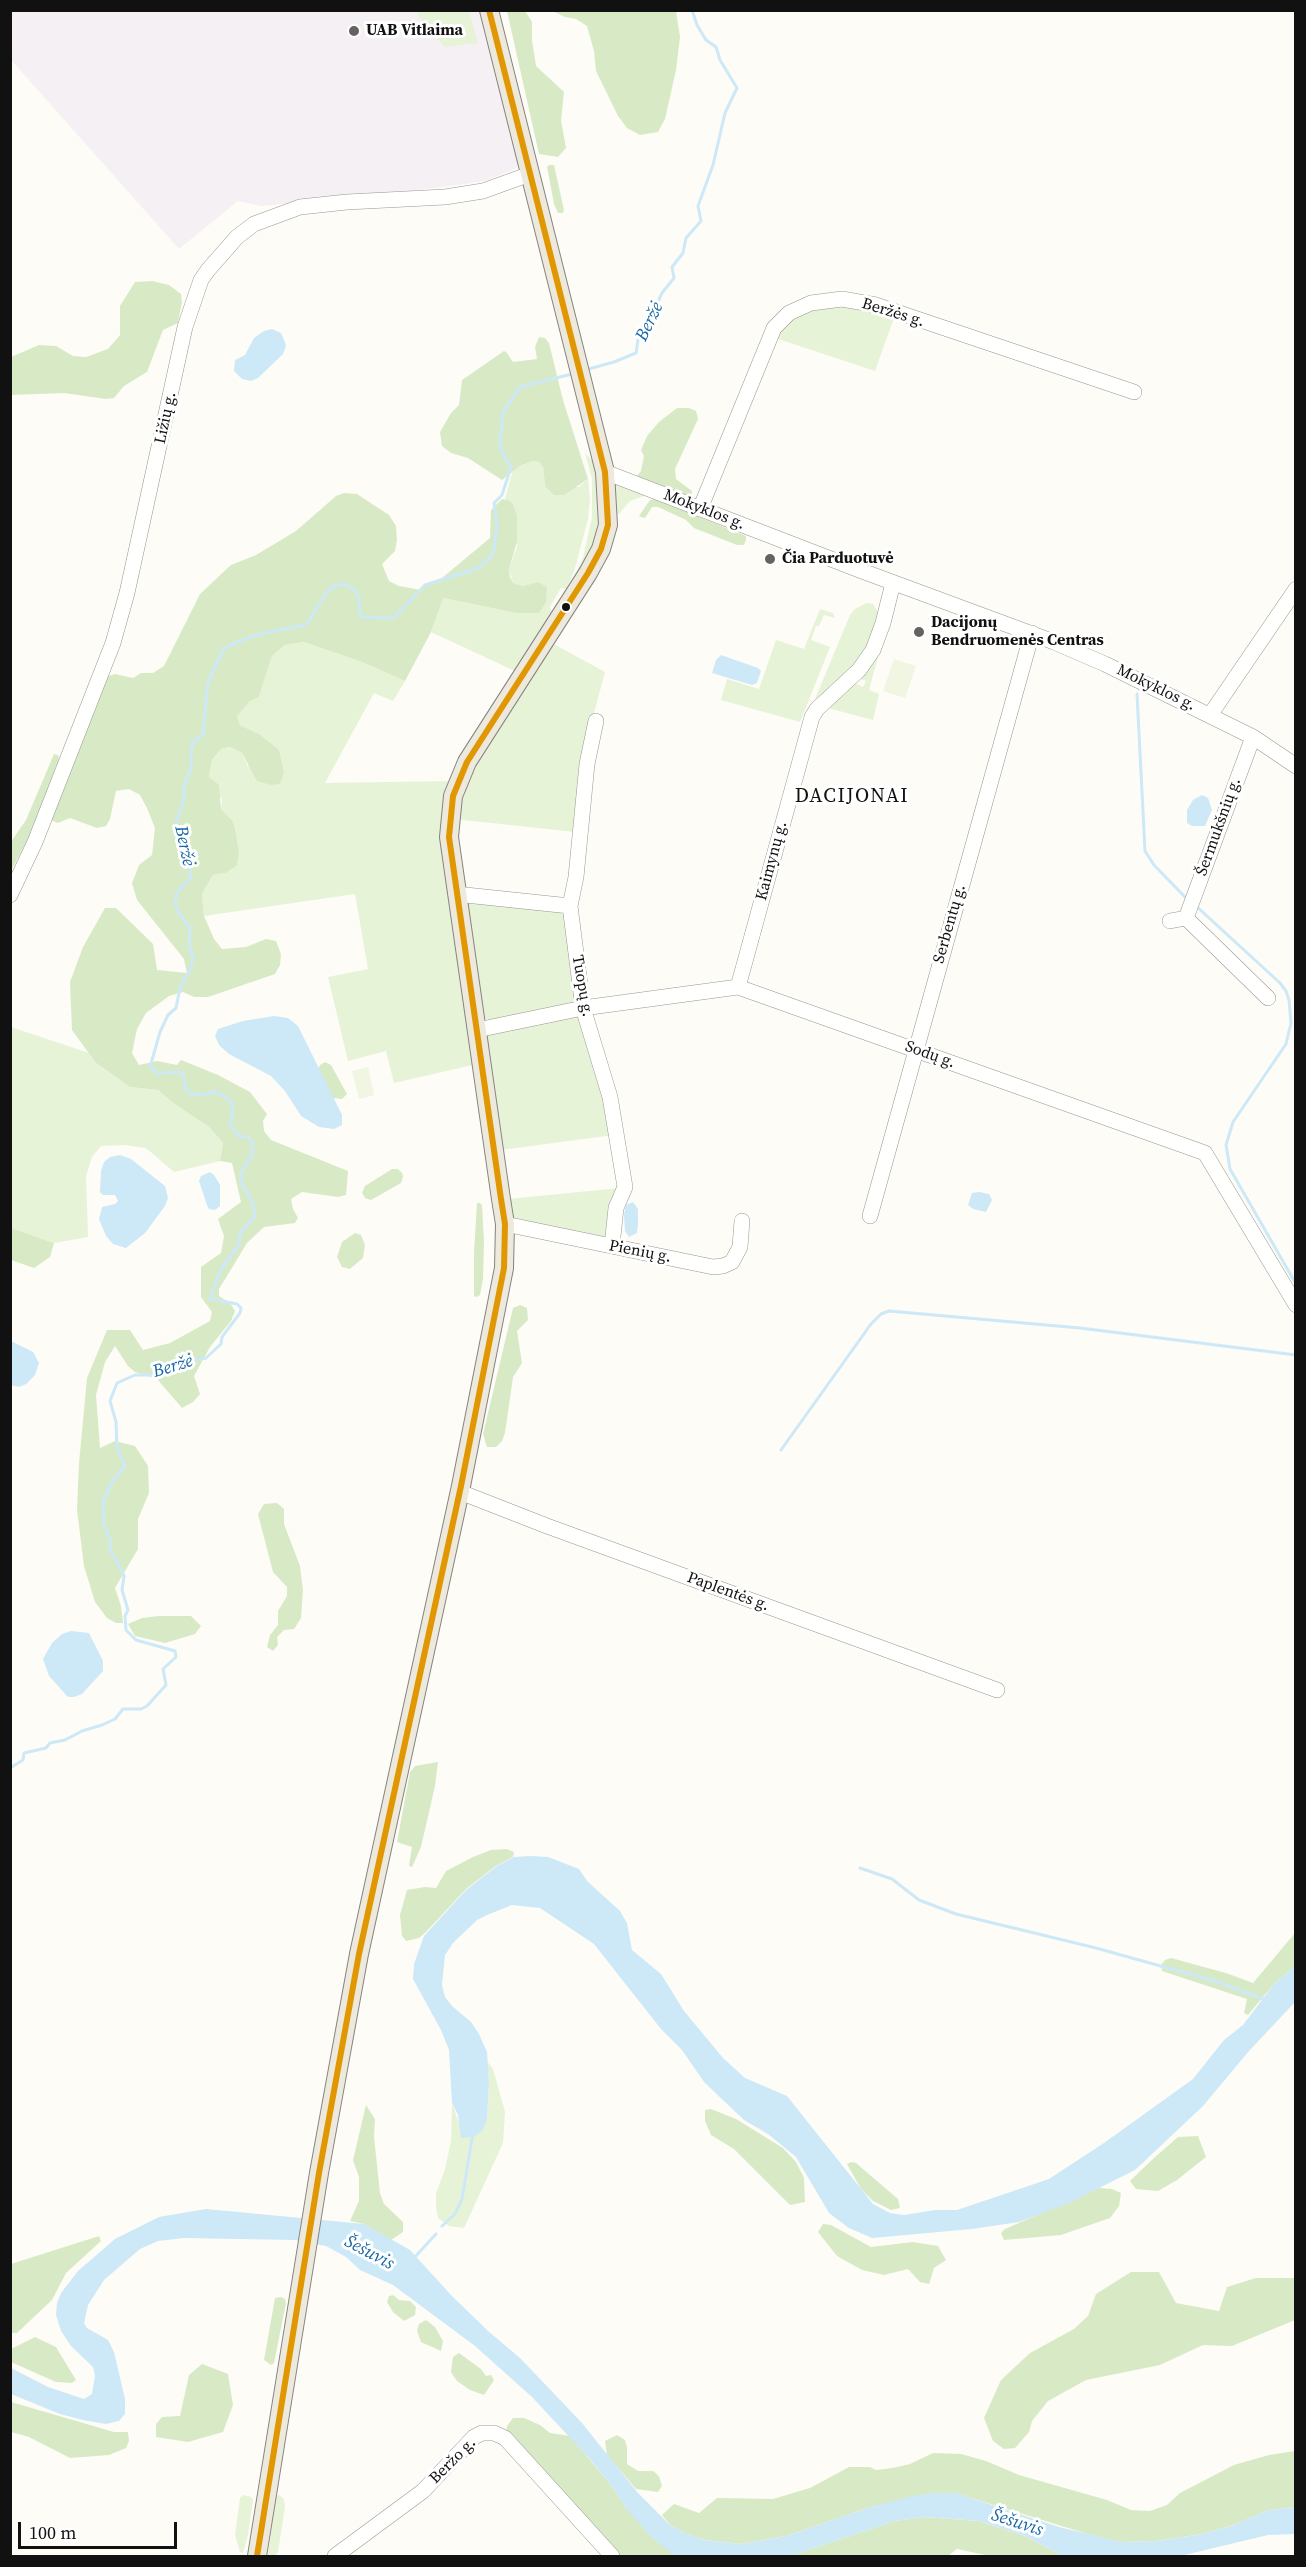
<!DOCTYPE html>
<meta charset="utf-8">
<style>
body{margin:0}
#map{position:relative;width:1306px;height:2567px;overflow:hidden;background:#fdfcf7;font-family:"Source Serif 4",serif}
canvas{display:block}
.frame{position:absolute;inset:0;border:12px solid #111;pointer-events:none}
.scale{position:absolute;left:18px;top:2522px;width:159px;height:27px;box-sizing:border-box;border:3px solid #111;border-top:0;padding-left:8px;font-size:18px;line-height:21px;white-space:nowrap;color:#111;-webkit-text-stroke:4px #fff;paint-order:stroke}
</style>
<div id="map">
<canvas width="1306" height="2567"></canvas>
<div class="frame"></div>
<div class="scale">100 m</div>
</div>
<script>
const c = document.querySelector('canvas').getContext('2d');
c.lineJoin = 'round';
function fillPath(path, color) {
  c.fillStyle = color;
  c.fill(path, 'evenodd');
}
function poly(rows) {
  const path = new Path2D();
  for (const r of rows) {
    path.moveTo(r[0], r[1]);
    for (let i = 2; i < r.length; i += 2) path.lineTo(r[i], r[i + 1]);
  }
  return path;
}
function stroke(path, color, width, dash) {
  c.strokeStyle = color;
  c.lineWidth = width;
  c.lineCap = dash ? 'butt' : 'round';
  c.setLineDash(dash || []);
  c.stroke(path);
}
function label(font, color, halo, rows, align = 'center') {
  c.font = font + ' "Source Serif 4",serif';
  c.lineWidth = 6;
  c.setLineDash([]);
  c.textBaseline = 'middle';
  c.strokeStyle = halo;
  c.fillStyle = color;
  for (const [text, x, y, turn = 0] of rows) {
    c.save();
    c.translate(x, y);
    c.rotate((+turn || 0) * Math.PI / 180);
    c.textAlign = isNaN(turn) ? turn : align;
    if (halo) c.strokeText(text, 0, 0);
    c.fillText(text, 0, 0);
    c.restore();
  }
}
fillPath(poly([
 [11,11,480,11,521,163,515,169,485,181,398,193,261,206,238,201,179,249,11,60]
]), '#f5f0f3');
fillPath(poly([
 [421,11,469,11,478,43,445,47,417,15],
 [846,305,867,308,894,318,875,371,775,338,788,319,803,311],
 [585,453,597,466,601,517,592,552,568,589,583,558,592,517,592,479],
 [532,461,539,462,543,467,545,486,579,487,588,479,590,499,588,519,574,572,566,589,561,588,550,607,552,613,517,672,431,632,442,598,516,613,538,582,523,586,513,583,509,569,517,547,517,516,508,500,505,499,512,473,516,468],
 [613,480,647,495,630,501,619,514,617,514],
 [866,603,873,604,878,612,868,648,854,667,813,704,850,615,855,609],
 [820,609,833,613,835,618,824,615,819,626,816,626,811,640,830,647,800,722,721,700,727,679,759,689,776,640,804,649],
 [302,642,362,662,405,681,393,701,374,693,325,783,451,781,443,801,441,824,477,1064,394,1083,386,1051,348,1061,328,977,368,969,355,894,204,916,202,895,206,887,213,875,226,873,236,865,239,851,235,828,232,820,221,809,222,800,209,777,212,760,221,749,230,747,242,753,248,767,259,734,240,725,237,715,249,702,259,697,272,656,285,645],
 [552,643,605,672,587,739,575,832,454,819,466,777],
 [879,653,869,690,879,694,873,720,828,708,855,683,863,687,866,681,860,679],
 [460,890,562,902,577,1005,492,1022,485,1018,481,1011],
 [580,1015,614,1135,501,1150,486,1036,490,1033],
 [11,1027,89,1053,96,1063,130,1087,158,1090,173,1103,209,1127,223,1143,220,1161,174,1172,146,1148,124,1145,101,1146,92,1157,86,1176,88,1237,54,1243,11,1228],
 [620,1188,609,1242,511,1223,508,1199],
 [487,2061,493,2069,505,2112,503,2143,464,2228,449,2226,438,2218,436,2207,436,2194,445,2169,451,2141,452,2103,460,2126,487,2120,489,2083],
 [243,2495,251,2497,253,2500,248,2535,243,2553,240,2552,235,2535,240,2498],
 [279,2495,284,2499,285,2507,278,2552,275,2556,268,2556,276,2496]
]), '#e7f3d7');
fillPath(poly([
 [507,11,525,11,532,22,532,40,536,66,564,92,561,120,566,148,558,157,539,154],
 [552,11,676,11,680,37,676,70,665,119,658,132,640,135,627,128,618,116,596,71,594,51,587,26,576,19,565,17],
 [549,165,554,165,564,210,563,213,558,213,554,204,547,167],
 [152,281,169,285,181,294,182,302,178,323,163,330,147,372,124,386,114,398,106,399,64,393,11,395,11,357,39,345,56,346,73,356,86,357,108,349,120,335,120,306,135,282],
 [539,337,545,338,549,343,563,400,588,479,564,495,554,495,545,486,543,467,539,462,532,461,520,466,502,480,468,458,451,453,442,446,440,432,451,413,459,405,462,380,504,351,507,353,513,362,537,359,535,347],
 [677,408,689,408,696,411,698,419,675,469,676,479,692,491,692,496,689,497,636,477,641,471,644,456,641,450,647,436,659,422],
 [344,493,357,494,389,515,396,526,397,540,395,551,382,564,389,581,399,586,421,590,425,585,442,578,490,538,491,510,502,499,508,500,513,504,517,516,517,542,509,569,510,577,513,583,523,586,538,582,547,587,546,602,539,613,516,613,443,598,431,632,405,681,362,662,303,642,285,645,272,656,259,697,249,702,237,716,240,725,259,734,279,750,284,772,280,784,271,785,257,781,242,753,230,747,221,749,212,760,209,777,219,785,221,809,232,820,235,828,239,851,237,865,226,873,213,875,206,887,202,895,204,916,214,939,222,949,246,947,266,939,276,941,281,954,280,965,275,974,208,997,194,997,183,992,169,996,146,1013,137,1029,132,1053,139,1065,157,1061,177,1065,181,1060,218,1075,250,1092,267,1114,263,1121,264,1131,271,1140,348,1171,346,1195,338,1197,302,1192,291,1199,293,1209,298,1218,295,1223,264,1227,247,1243,219,1289,219,1296,230,1303,235,1311,231,1321,210,1347,194,1376,200,1394,193,1402,182,1408,157,1379,135,1372,128,1366,115,1346,105,1362,96,1395,100,1448,115,1441,135,1446,148,1466,149,1493,138,1519,138,1549,115,1588,121,1606,123,1623,116,1623,107,1618,95,1602,84,1566,77,1510,79,1463,87,1378,107,1330,130,1330,143,1350,170,1343,210,1321,212,1312,201,1297,201,1267,221,1253,224,1236,218,1219,241,1202,232,1163,220,1161,223,1143,209,1127,173,1103,158,1090,130,1087,96,1063,72,1030,70,982,83,947,105,908,116,908,153,944,157,970,187,973,184,959,137,900,132,883,139,865,152,855,155,828,147,808,140,795,129,789,116,791,110,819,106,826,97,828,70,818,58,823,48,819,100,679,115,674,133,678,141,673,153,673,164,666,200,594,231,565,256,555,296,531,336,496],
 [655,499,746,536,746,540,744,545,737,545,694,528,686,520,658,507,652,507,645,518,641,517,639,516,650,500],
 [54,754,58,755,59,759,31,833,11,871,10,843,26,820],
 [325,1062,331,1065,347,1094,342,1099,333,1098,318,1069,320,1065],
 [392,1169,398,1169,402,1173,403,1177,401,1183,371,1200,365,1198,362,1193,365,1186],
 [477,1203,480,1203,482,1205,484,1242,483,1279,480,1295,477,1297,474,1296,474,1253],
 [11,1228,54,1243,50,1257,34,1268,11,1260],
 [355,1233,361,1235,365,1245,363,1258,350,1269,342,1267,337,1257,342,1242],
 [520,1305,527,1308,528,1320,517,1331,522,1363,513,1377,505,1433,502,1441,496,1447,487,1447,483,1434,513,1308],
 [277,1503,284,1509,284,1524,300,1566,303,1590,301,1618,294,1629,284,1630,277,1637,278,1645,273,1651,267,1647,270,1635,278,1625,278,1611,287,1596,287,1587,273,1572,258,1514,264,1504],
 [158,1616,191,1616,201,1626,195,1634,165,1643,135,1636,128,1624,142,1618],
 [438,1762,435,1786,421,1847,412,1867,409,1866,412,1847,397,1842,410,1772,415,1766],
 [507,1849,514,1852,513,1857,496,1866,466,1889,426,1932,419,1938,406,1941,402,1936,400,1915,407,1890,425,1887,436,1888,446,1871,473,1857,491,1850],
 [1295,1933,1295,1966,1274,1984,1248,2015,1244,2013,1247,1999,1162,1971,1161,1965,1165,1960,1171,1958,1226,1973,1253,1983],
 [366,2105,375,2119,374,2137,380,2193,384,2204,403,2222,403,2232,391,2240,364,2224,350,2221,359,2201,359,2177,353,2160],
 [711,2109,736,2119,783,2148,796,2162,804,2178,805,2202,790,2205,734,2149,711,2135,705,2121,705,2110],
 [1198,2136,1206,2157,1177,2180,1158,2191,1136,2189,1130,2181,1154,2158,1178,2137],
 [851,2162,856,2163,898,2199,900,2208,891,2210,873,2201,861,2189,847,2164],
 [1099,2188,1112,2189,1121,2193,1119,2206,1110,2218,1061,2235,1004,2240,1001,2233,1005,2229],
 [823,2224,831,2225,871,2247,913,2242,938,2246,946,2260,934,2268,929,2284,920,2282,908,2269,884,2275,862,2270,837,2256,818,2232],
 [99,2236,101,2241,66,2273,52,2300,17,2333,11,2333,11,2264],
 [1131,2272,1159,2272,1176,2303,1219,2311,1227,2287,1256,2278,1295,2278,1295,2320,1232,2346,1203,2345,1160,2365,1086,2380,1048,2401,1032,2421,1029,2432,1015,2448,1004,2449,993,2441,984,2418,1001,2380,1030,2353,1074,2329,1088,2316,1096,2294],
 [393,2295,399,2300,410,2301,416,2307,415,2315,404,2321,393,2312,387,2302,389,2296],
 [281,2297,285,2299,286,2303,274,2363,271,2365,264,2360,275,2298],
 [426,2320,435,2327,443,2341,441,2351,421,2342,417,2331,419,2324],
 [35,2337,56,2347,76,2380,72,2383,56,2382,11,2362,11,2349],
 [459,2353,481,2369,486,2376,491,2375,494,2380,484,2395,470,2390,457,2381,451,2372,453,2357],
 [202,2364,228,2374,233,2405,223,2432,188,2442,156,2437,156,2424,162,2417,180,2416,189,2375],
 [11,2402,114,2432,128,2432,129,2441,126,2448,109,2455,70,2458,29,2437,11,2432],
 [513,2418,524,2418,540,2425,550,2433,570,2436,612,2486,626,2508,675,2556,612,2556,505,2438,507,2426],
 [617,2435,625,2440,627,2448,627,2464,638,2471,653,2471,659,2476,662,2486,658,2492,636,2489,607,2455,605,2441],
 [1295,2451,1295,2507,1269,2510,1231,2526,1202,2534,1157,2541,1121,2542,1097,2537,955,2493,934,2493,871,2507,786,2536,741,2544,705,2540,687,2534,670,2525,662,2515,674,2504,699,2513,717,2498,773,2499,810,2488,849,2467,870,2467,876,2470,892,2468,910,2464,933,2453,961,2454,986,2461,1019,2475,1107,2500,1131,2510,1150,2511,1167,2505,1180,2493,1234,2465,1269,2455],
 [925,2517,979,2521,1025,2536,1063,2556,990,2556,957,2549,948,2556,790,2556,895,2521]
]), '#d8eac5');
fillPath(poly([
 [894,659,916,666,905,698,883,691],
 [368,1067,374,1095,359,1099,352,1071]
]), '#f0f6e1');
fillPath(poly([
 [272,329,281,333,284,340,286,346,283,354,258,378,251,381,242,379,234,371,235,360,245,355,254,338,264,331],
 [721,655,758,668,761,671,757,683,752,685,712,673,716,660],
 [1202,795,1208,798,1212,810,1205,826,1192,826,1187,823,1187,810,1193,800],
 [274,1016,288,1018,298,1026,342,1115,342,1125,334,1129,319,1127,301,1116,285,1091,271,1076,229,1054,219,1045,215,1036,218,1029,243,1021],
 [120,1155,131,1159,165,1186,168,1198,165,1206,145,1233,126,1248,113,1244,106,1236,99,1219,102,1207,115,1204,118,1201,115,1195,103,1195,100,1192,101,1171,104,1162,110,1157],
 [210,1172,214,1175,220,1185,220,1206,215,1210,209,1209,207,1205,199,1181,201,1176],
 [979,1192,989,1194,992,1200,986,1212,973,1209,968,1205,972,1193],
 [633,1202,638,1209,638,1224,637,1233,629,1237,625,1231,624,1215,626,1205],
 [11,1341,33,1352,39,1363,35,1375,26,1384,19,1387,11,1385],
 [71,1631,89,1633,103,1661,103,1671,82,1694,74,1697,68,1697,49,1676,43,1659,52,1643,62,1634],
 [531,1856,548,1857,579,1869,587,1881,620,1911,627,1923,632,1950,661,1974,684,2011,723,2058,745,2078,787,2096,873,2204,890,2213,904,2215,935,2210,957,2210,1049,2179,1104,2143,1193,2079,1224,2040,1243,2025,1274,1984,1295,1966,1295,2002,1249,2051,1203,2106,1135,2170,1069,2203,1019,2222,972,2229,872,2238,849,2228,829,2213,796,2157,768,2134,744,2120,704,2082,682,2050,661,2029,594,1944,540,1908,512,1905,487,1915,477,1920,453,1943,445,1955,442,1985,445,1997,452,2006,471,2022,479,2034,487,2052,489,2083,487,2120,482,2131,473,2137,461,2138,458,2115,452,2103,449,2050,441,2030,413,1979,414,1964,424,1936,466,1890,497,1866,514,1857],
 [206,2209,364,2224,410,2250,451,2295,488,2331,520,2358,582,2423,638,2493,670,2525,687,2534,705,2540,741,2544,786,2536,871,2507,913,2496,934,2493,956,2493,1059,2527,1121,2542,1157,2541,1202,2534,1231,2526,1269,2510,1295,2507,1295,2534,1268,2535,1180,2556,1063,2556,1025,2536,979,2521,925,2517,895,2521,790,2556,675,2556,650,2536,626,2508,612,2486,589,2458,532,2397,475,2346,393,2285,360,2270,346,2257,326,2246,295,2240,184,2238,158,2241,140,2249,104,2280,88,2305,84,2323,87,2328,108,2340,114,2352,125,2399,125,2414,119,2421,106,2424,83,2420,60,2414,11,2394,11,2368,48,2387,84,2399,92,2394,95,2376,93,2367,71,2346,61,2331,56,2315,57,2303,61,2293,78,2271,115,2239,159,2217]
]), '#cde8f7');
stroke(poly([
 [585,370,614,362,636,353,639,334,648,323,662,293,674,278,672,267,683,253,686,238,701,221,698,206,713,165,725,113,737,88,720,60,716,47,706,40,697,25,692,10],
 [1137,694,1145,851,1154,865,1185,897],
 [1196,906,1280,983,1286,991,1289,1000,1291,1023,1286,1044,1233,1122,1226,1145,1230,1169,1296,1284],
 [781,1450,871,1324,881,1314,889,1311,1080,1328,1296,1355],
 [10,1768,23,1760,24,1753,46,1748,50,1743,65,1740,82,1731,102,1725,115,1719,123,1709,141,1709,147,1706,166,1685,163,1669,176,1657,175,1651,136,1640,126,1630,125,1616,128,1610,122,1590,124,1576,118,1563,110,1551,110,1541,104,1524,103,1501,112,1482,125,1466,117,1448,116,1422,110,1401,117,1383,135,1375,151,1375,167,1370,177,1363,206,1358,221,1344,222,1337,240,1313,241,1308,237,1304,210,1299,221,1269,239,1245,240,1233,254,1217,254,1206,241,1181,241,1173,252,1156,253,1143,247,1136,240,1137,230,1125,233,1109,232,1103,227,1098,213,1091,207,1095,190,1094,185,1088,184,1075,181,1072,157,1073,150,1067,160,1032,168,1015,176,1008,180,988,191,968,193,956,189,948,190,928,179,913,175,903,177,892,190,879,190,862,176,823,184,799,183,790,191,767,192,743,203,734,208,682,223,650,230,645,260,634,306,625,327,592,334,586,344,584,354,590,358,595,361,617,393,618,425,585,478,568,491,557,494,549,497,524,494,503,502,495,511,467,503,454,500,444,503,412,520,387,572,374],
 [10,1781,10,1794],
 [860,1868,892,1879,919,1900,956,1914,1096,1948,1218,1982,1263,1999],
 [10,1989,10,2005],
 [442,2226,455,2214,462,2199,473,2133],
 [413,2259,436,2234]
]), '#cde8f7', 3);
const minor = poly([
 [605,472,862,571,1054,642,1105,664,1253,737,1296,766],
 [700,509,774,328,789,313,811,303,842,299,876,305,1134,392],
 [1210,715,1296,589],
 [596,721,587,764,576,877,570,906,583,1008,610,1097,625,1187,616,1208,612,1246],
 [456,894,570,906],
 [10,895,35,842,113,643,127,593,185,327,201,280,208,270,237,237,254,224,300,207,347,202,445,197,483,191,530,174],
 [1186,918,1268,998],
 [1170,921,1186,918,1253,737],
 [738,987,812,717,817,709,859,670,873,650,883,623,893,583],
 [477,1030,583,1008,738,987,1205,1153,1296,1305],
 [870,1216,1032,633],
 [505,1224,713,1267,723,1266,732,1262,740,1247,742,1221],
 [460,1492,547,1526,997,1690],
 [335,2556,423,2491,474,2437,482,2433,494,2433,505,2438,612,2556]
]);
const major = poly([
 [257,2556,319,2173,359,1954,461,1486,504,1268,505,1224,501,1199,449,837,453,796,467,762,588,573,601,549,608,525,605,472,489,10]
]);
stroke(minor, '#979795', 16);
stroke(major, '#858482', 20);
stroke(minor, '#fffffe', 15);
stroke(major, '#ede9dc', 18);
stroke(poly([
 [257,2556,319,2173,359,1954,461,1486,504,1268,505,1224,501,1199,449,837,453,796,467,762,588,573,601,549,608,525,605,472,489,10]
]), '#e09702', 6);
for (const [x, y, r, color] of [
 [354,31,6,"#646362"],
 [770,559,6,"#646362"],
 [566,607,5,"#111"],
 [919,632,6,"#646362"]
]) {
  const dot = new Path2D();
  dot.arc(x, y, r, 0, 2 * Math.PI);
  c.fillStyle = color;
  c.fill(dot);
  stroke(dot, '#fff', 2);
}
label('bold 16px', '#111', '#fff', [
 ["UAB Vitlaima",366,31],
 ["Čia Parduotuvė",782,559],
 ["Dacijonų",931,623],
 ["Bendruomenės Centras",931,641]
], 'left');
label('16px', '#111', '#fff', [
 ["Beržės g.",893,313,17],
 ["Ližių g.",166,418,-78],
 ["Mokyklos g.",704,510,21],
 ["Mokyklos g.",1156,688,26],
 ["Šermukšnių g.",1219,827,-70],
 ["Kaimynų g.",772,861,-75],
 ["Serbentų g.",950,924,-74],
 ["Tuopų g.",582,986,80],
 ["Sodų g.",930,1055,20],
 ["Pienių g.",640,1252,11],
 ["Paplentės g.",728,1592,20],
 ["Beržo g.",453,2461,-45]
]);
label('italic 18px', '#1768a6', '#fff', [
 ["Beržė",650,322,-64],
 ["Beržė",184,846,78],
 ["Beržė",173,1367,-17],
 ["Šešuvis",369,2253,28],
 ["Šešuvis",1017,2523,18]
]);
c.letterSpacing = '1.5px';
label('20px', '#111', '#fff', [
 ["DACIJONAI",852,797]
]);
c.letterSpacing = '0px';
</script>
